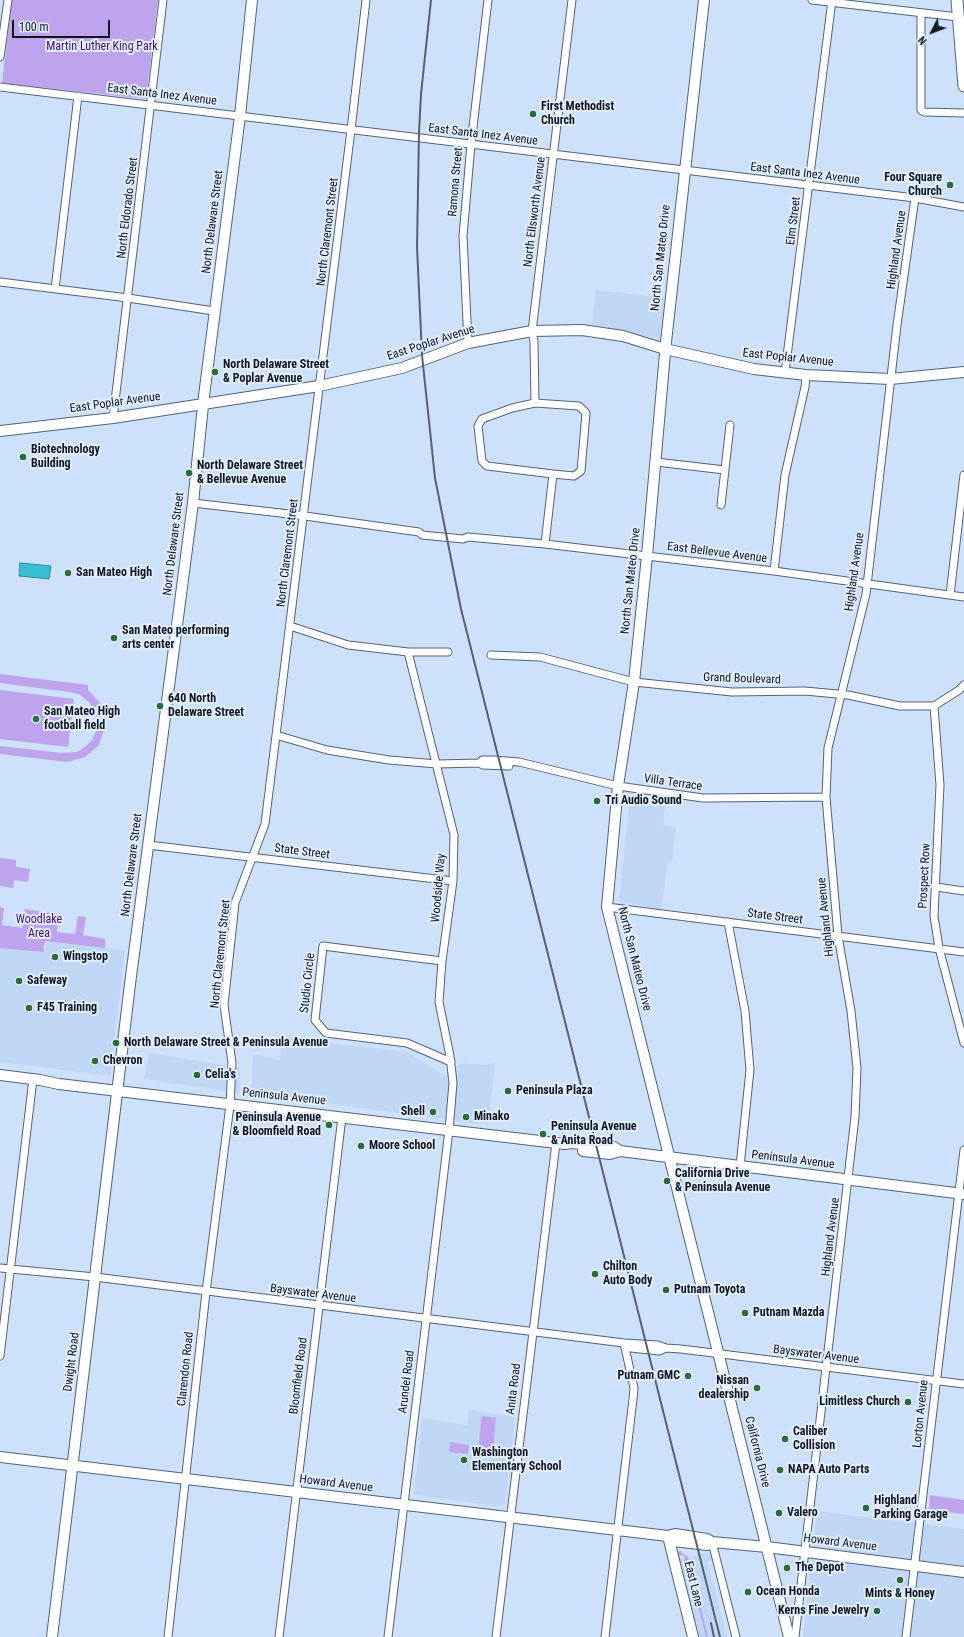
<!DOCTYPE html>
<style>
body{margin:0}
#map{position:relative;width:964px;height:1637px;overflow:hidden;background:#cee1fa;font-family:"Roboto Condensed",sans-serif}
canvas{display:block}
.north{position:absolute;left:912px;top:12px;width:40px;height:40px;-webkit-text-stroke:3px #e2edfd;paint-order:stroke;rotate:228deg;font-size:11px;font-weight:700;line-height:16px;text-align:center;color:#111720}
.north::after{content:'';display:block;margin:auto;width:14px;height:18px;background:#111720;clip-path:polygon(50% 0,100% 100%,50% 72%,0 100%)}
.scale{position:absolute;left:12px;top:20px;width:98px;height:18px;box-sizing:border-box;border:2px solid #111720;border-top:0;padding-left:5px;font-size:12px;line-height:14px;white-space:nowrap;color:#111720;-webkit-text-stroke:3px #e2edfd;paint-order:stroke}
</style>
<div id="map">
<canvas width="964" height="1637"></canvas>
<div class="north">N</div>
<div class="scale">100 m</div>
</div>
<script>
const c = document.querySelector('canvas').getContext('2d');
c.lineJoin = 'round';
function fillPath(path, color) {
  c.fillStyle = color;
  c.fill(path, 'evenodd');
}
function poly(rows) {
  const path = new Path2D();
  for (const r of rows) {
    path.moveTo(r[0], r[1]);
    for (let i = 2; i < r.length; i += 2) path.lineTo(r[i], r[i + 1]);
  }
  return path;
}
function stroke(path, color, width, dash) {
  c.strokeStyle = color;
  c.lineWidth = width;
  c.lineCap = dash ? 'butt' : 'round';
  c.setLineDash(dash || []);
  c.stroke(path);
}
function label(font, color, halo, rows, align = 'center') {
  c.font = font + ' "Roboto Condensed",sans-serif';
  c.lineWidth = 4;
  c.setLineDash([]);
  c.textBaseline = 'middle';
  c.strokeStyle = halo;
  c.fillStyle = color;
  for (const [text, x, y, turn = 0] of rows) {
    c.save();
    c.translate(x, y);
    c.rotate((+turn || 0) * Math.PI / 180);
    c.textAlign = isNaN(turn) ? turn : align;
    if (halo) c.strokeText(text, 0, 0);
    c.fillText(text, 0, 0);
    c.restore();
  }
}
fillPath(poly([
 [596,290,664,298,660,339,592,324],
 [630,799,665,806,663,825,676,827,672,862,668,862,661,910,619,901],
 [47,942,125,950,110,1076,0,1062,0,946,44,952],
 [282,1036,306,1038,337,1044,407,1052,445,1076,459,1065,465,1063,485,1065,495,1063,488,1125,251,1093,253,1054,280,1060],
 [149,1053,240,1068,239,1093,144,1079],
 [469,1410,515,1417,505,1504,500,1506,414,1495,422,1419,467,1425],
 [817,1511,964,1529,964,1637,803,1637],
 [710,1552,712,1561,708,1563,727,1637,699,1637,680,1559]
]), '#bfd6f5');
fillPath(poly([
 [12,0,158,0,146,99,2,83],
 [0,674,88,685,88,690,100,703,105,715,105,727,99,745,85,757,67,762,0,754,0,746,62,753,77,752,85,747,92,740,96,731,97,721,95,712,90,703,79,694,69,692,0,683],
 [0,690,74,699,68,747,0,739],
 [0,858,16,860,16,867,30,869,28,882,14,880,13,888,0,886],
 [0,907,4,908,2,925,22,928,25,909,58,914,57,932,75,934,78,916,86,917,83,935,105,939,105,948,45,941,43,952,0,948],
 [482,1416,496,1418,493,1450,478,1449],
 [450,1442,469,1445,468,1454,449,1452],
 [930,1495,964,1500,964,1514,929,1510],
 [681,1551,683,1554,688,1557,708,1637,706,1637,687,1561,684,1562,685,1557,681,1555,679,1556,681,1562,679,1563,676,1552]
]), '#bda4ed');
const water = poly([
 [20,563,51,566,49,579,19,576,20,563]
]);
fillPath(water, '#38bfd7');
stroke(water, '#2c8da0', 1);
const street = poly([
 [812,0,958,17],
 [921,14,921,110,924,112,964,113],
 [0,57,8,0],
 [0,87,915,198,964,207],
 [0,282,128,298,214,311],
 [55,289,78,96],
 [468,343,463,236,471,144,488,0],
 [785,372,832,0],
 [535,403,534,342,532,331,572,0],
 [535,403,579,406,586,413,581,471,574,476,553,474,487,466,482,461,478,426,482,419,512,408,535,403],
 [113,418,163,0],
 [656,462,725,470],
 [193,503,298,515,419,532,422,535,463,539,468,537,545,544,774,571,964,597],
 [721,505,730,425],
 [545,544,553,474],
 [774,571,785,475,805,387,806,375],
 [950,595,964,475],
 [290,626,348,645,408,652,448,652],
 [491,655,540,657,634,682,732,692,805,691,848,695,900,706,934,706,959,690,964,685],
 [934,706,940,785,934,916,939,948,964,1043],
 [276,735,327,750,389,760,437,764,479,763,483,765,509,766],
 [479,763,482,760,494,760,519,762,618,786,703,798,826,797],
 [148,845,453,881],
 [936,887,964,891],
 [607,907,964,952],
 [728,922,745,1011,750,1070,740,1166],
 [442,961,323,946,315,1020,326,1033,407,1043,451,1062],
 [0,1268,95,1277,624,1343,658,1345,666,1348],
 [624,1343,631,1348,659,1351,666,1348,681,1349,964,1384],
 [0,1356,33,1079],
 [712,1542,736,1637],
 [168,1637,206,1292,230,1105,232,1063,224,1005,235,903,265,824,351,130,366,0],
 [279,1637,342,1117],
 [388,1637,449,1130,453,1083,450,1056,439,1002,442,961,453,881,454,835,408,652],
 [496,1637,556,1143],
 [605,1637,633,1399,634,1388,624,1343],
 [795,1637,855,1117,857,1068,851,1011,838,936,826,797,828,748,866,594,897,325,915,198],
 [906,1637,964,1150]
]);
const secondary = poly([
 [704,0,666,342,647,556,634,682,618,786,607,907,789,1637],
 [0,431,113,418,319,386,402,368,468,343,532,331,582,330,623,336,665,349,754,369,806,375,890,379,964,372],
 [0,1075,40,1080,59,1084,565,1144,571,1143,614,1147,620,1151],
 [583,1151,610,1154,620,1151,964,1194],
 [0,1457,668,1536,675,1534,707,1539,712,1542,767,1547,964,1572],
 [668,1536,693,1637],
 [674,1541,707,1545,710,1544],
 [52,1637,130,984,193,503,204,396,240,116,252,0]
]);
const primary = poly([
 [957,0,964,86]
]);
stroke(street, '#536379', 9);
stroke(secondary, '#536379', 12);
stroke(primary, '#536379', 13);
stroke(street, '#fff', 7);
stroke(secondary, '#fff', 10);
stroke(primary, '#fff', 11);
stroke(poly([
 [431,0,421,94,419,132,417,247,422,355,435,478,461,609,720,1637],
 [711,1623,714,1637]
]), '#576271', 2);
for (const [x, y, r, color] of [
 [533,114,4,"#2a6d38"],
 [950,185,4,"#2a6d38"],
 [215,372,4,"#2a6d38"],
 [23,457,4,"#2a6d38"],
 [189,473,4,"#2a6d38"],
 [68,573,4,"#2a6d38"],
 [114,638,4,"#2a6d38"],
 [160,706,4,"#2a6d38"],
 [36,719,4,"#2a6d38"],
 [597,801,4,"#2a6d38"],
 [55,957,4,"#2a6d38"],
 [19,981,4,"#2a6d38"],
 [29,1008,4,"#2a6d38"],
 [116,1043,4,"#2a6d38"],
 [95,1061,4,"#2a6d38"],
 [197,1075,4,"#2a6d38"],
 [508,1091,4,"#2a6d38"],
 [433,1112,4,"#2a6d38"],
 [466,1117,4,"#2a6d38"],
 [329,1125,4,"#2a6d38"],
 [543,1134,4,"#2a6d38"],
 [361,1146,4,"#2a6d38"],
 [667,1181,4,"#2a6d38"],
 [595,1274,4,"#2a6d38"],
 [666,1290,4,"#2a6d38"],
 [745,1313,4,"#2a6d38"],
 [688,1376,4,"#2a6d38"],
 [757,1388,4,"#2a6d38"],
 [908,1402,4,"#2a6d38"],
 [785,1439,4,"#2a6d38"],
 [464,1460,4,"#2a6d38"],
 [780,1470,4,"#2a6d38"],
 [866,1508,4,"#2a6d38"],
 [779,1513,4,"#2a6d38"],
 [787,1568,4,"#2a6d38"],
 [900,1580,4,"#2a6d38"],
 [748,1592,4,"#2a6d38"],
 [877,1611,4,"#2a6d38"]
]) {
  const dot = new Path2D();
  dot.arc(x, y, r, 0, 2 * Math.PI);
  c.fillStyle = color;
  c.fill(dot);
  stroke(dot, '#e2edfd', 1.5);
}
label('12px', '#3f116f', '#e2edfd', [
 ["Martin Luther King Park",102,47],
 ["Woodlake",39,920],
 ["Area",39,934]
]);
label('12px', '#111720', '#e2edfd', [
 ["East Santa Inez Avenue",162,95,7],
 ["East Santa Inez Avenue",483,135,7],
 ["East Santa Inez Avenue",805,174,7],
 ["Ramona Street",456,182,-85],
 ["North Eldorado Street",128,208,-83],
 ["North Ellsworth Avenue",535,212,-83],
 ["Elm Street",794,221,-83],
 ["North Delaware Street",213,222,-83],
 ["North Claremont Street",328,232,-83],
 ["Highland Avenue",897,250,-82],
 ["North San Mateo Drive",661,258,-84],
 ["East Poplar Avenue",431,343,-18],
 ["East Poplar Avenue",788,358,6],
 ["East Poplar Avenue",115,403,-8],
 ["North Delaware Street",174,544,-83],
 ["North Claremont Street",288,553,-83],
 ["East Bellevue Avenue",717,553,7],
 ["Highland Avenue",855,572,-82],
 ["North San Mateo Drive",631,581,-84],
 ["Grand Boulevard",742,679,2],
 ["Villa Terrace",673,783,8],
 ["State Street",302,852,7],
 ["North Delaware Street",132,865,-83],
 ["Prospect Row",925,876,-87],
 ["Woodside Way",439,888,-85],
 ["State Street",775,917,7],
 ["Highland Avenue",826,917,-96],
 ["North Claremont Street",221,954,-84],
 ["North San Mateo Drive",634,959,76],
 ["Studio Circle",308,983,-84],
 ["Peninsula Avenue",284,1097,6],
 ["Peninsula Avenue",793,1160,7],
 ["Highland Avenue",831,1237,-83],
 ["Bayswater Avenue",313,1294,7],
 ["Bayswater Avenue",816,1355,7],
 ["Dwight Road",72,1362,-83],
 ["Clarendon Road",186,1369,-84],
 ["Bloomfield Road",299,1376,-83],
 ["Arundel Road",407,1382,-83],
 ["Anita Road",514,1389,-83],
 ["Lorton Avenue",921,1414,-84],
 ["California Drive",757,1452,76],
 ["Howard Avenue",336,1484,7],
 ["Howard Avenue",840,1543,7],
 ["East Lane",693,1584,76]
]);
label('bold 12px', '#111720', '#e2edfd', [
 ["First Methodist",541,107],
 ["Church",541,121],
 ["Four Square",942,178,"right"],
 ["Church",942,192,"right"],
 ["North Delaware Street",223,365],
 ["& Poplar Avenue",223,379],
 ["Biotechnology",31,450],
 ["Building",31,464],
 ["North Delaware Street",197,466],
 ["& Bellevue Avenue",197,480],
 ["San Mateo High",76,573],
 ["San Mateo performing",122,631],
 ["arts center",122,645],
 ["640 North",168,699],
 ["Delaware Street",168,713],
 ["San Mateo High",44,712],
 ["football field",44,726],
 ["Tri Audio Sound",605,801],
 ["Wingstop",63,957],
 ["Safeway",27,981],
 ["F45 Training",37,1008],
 ["North Delaware Street & Peninsula Avenue",124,1043],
 ["Chevron",103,1061],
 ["Celia's",205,1075],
 ["Peninsula Plaza",516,1091],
 ["Shell",425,1112,"right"],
 ["Minako",474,1117],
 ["Peninsula Avenue",321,1118,"right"],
 ["& Bloomfield Road",321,1132,"right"],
 ["Peninsula Avenue",551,1127],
 ["& Anita Road",551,1141],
 ["Moore School",369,1146],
 ["California Drive",675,1174],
 ["& Peninsula Avenue",675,1188],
 ["Chilton",603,1267],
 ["Auto Body",603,1281],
 ["Putnam Toyota",674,1290],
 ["Putnam Mazda",753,1313],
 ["Putnam GMC",680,1376,"right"],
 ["Nissan",749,1381,"right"],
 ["dealership",749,1395,"right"],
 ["Limitless Church",900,1402,"right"],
 ["Caliber",793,1432],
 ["Collision",793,1446],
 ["Washington",472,1453],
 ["Elementary School",472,1467],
 ["NAPA Auto Parts",788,1470],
 ["Highland",874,1501],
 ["Parking Garage",874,1515],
 ["Valero",787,1513],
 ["The Depot",795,1568],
 ["Ocean Honda",756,1592],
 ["Mints & Honey",900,1594,"center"],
 ["Kerns Fine Jewelry",869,1611,"right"]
], 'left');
</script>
